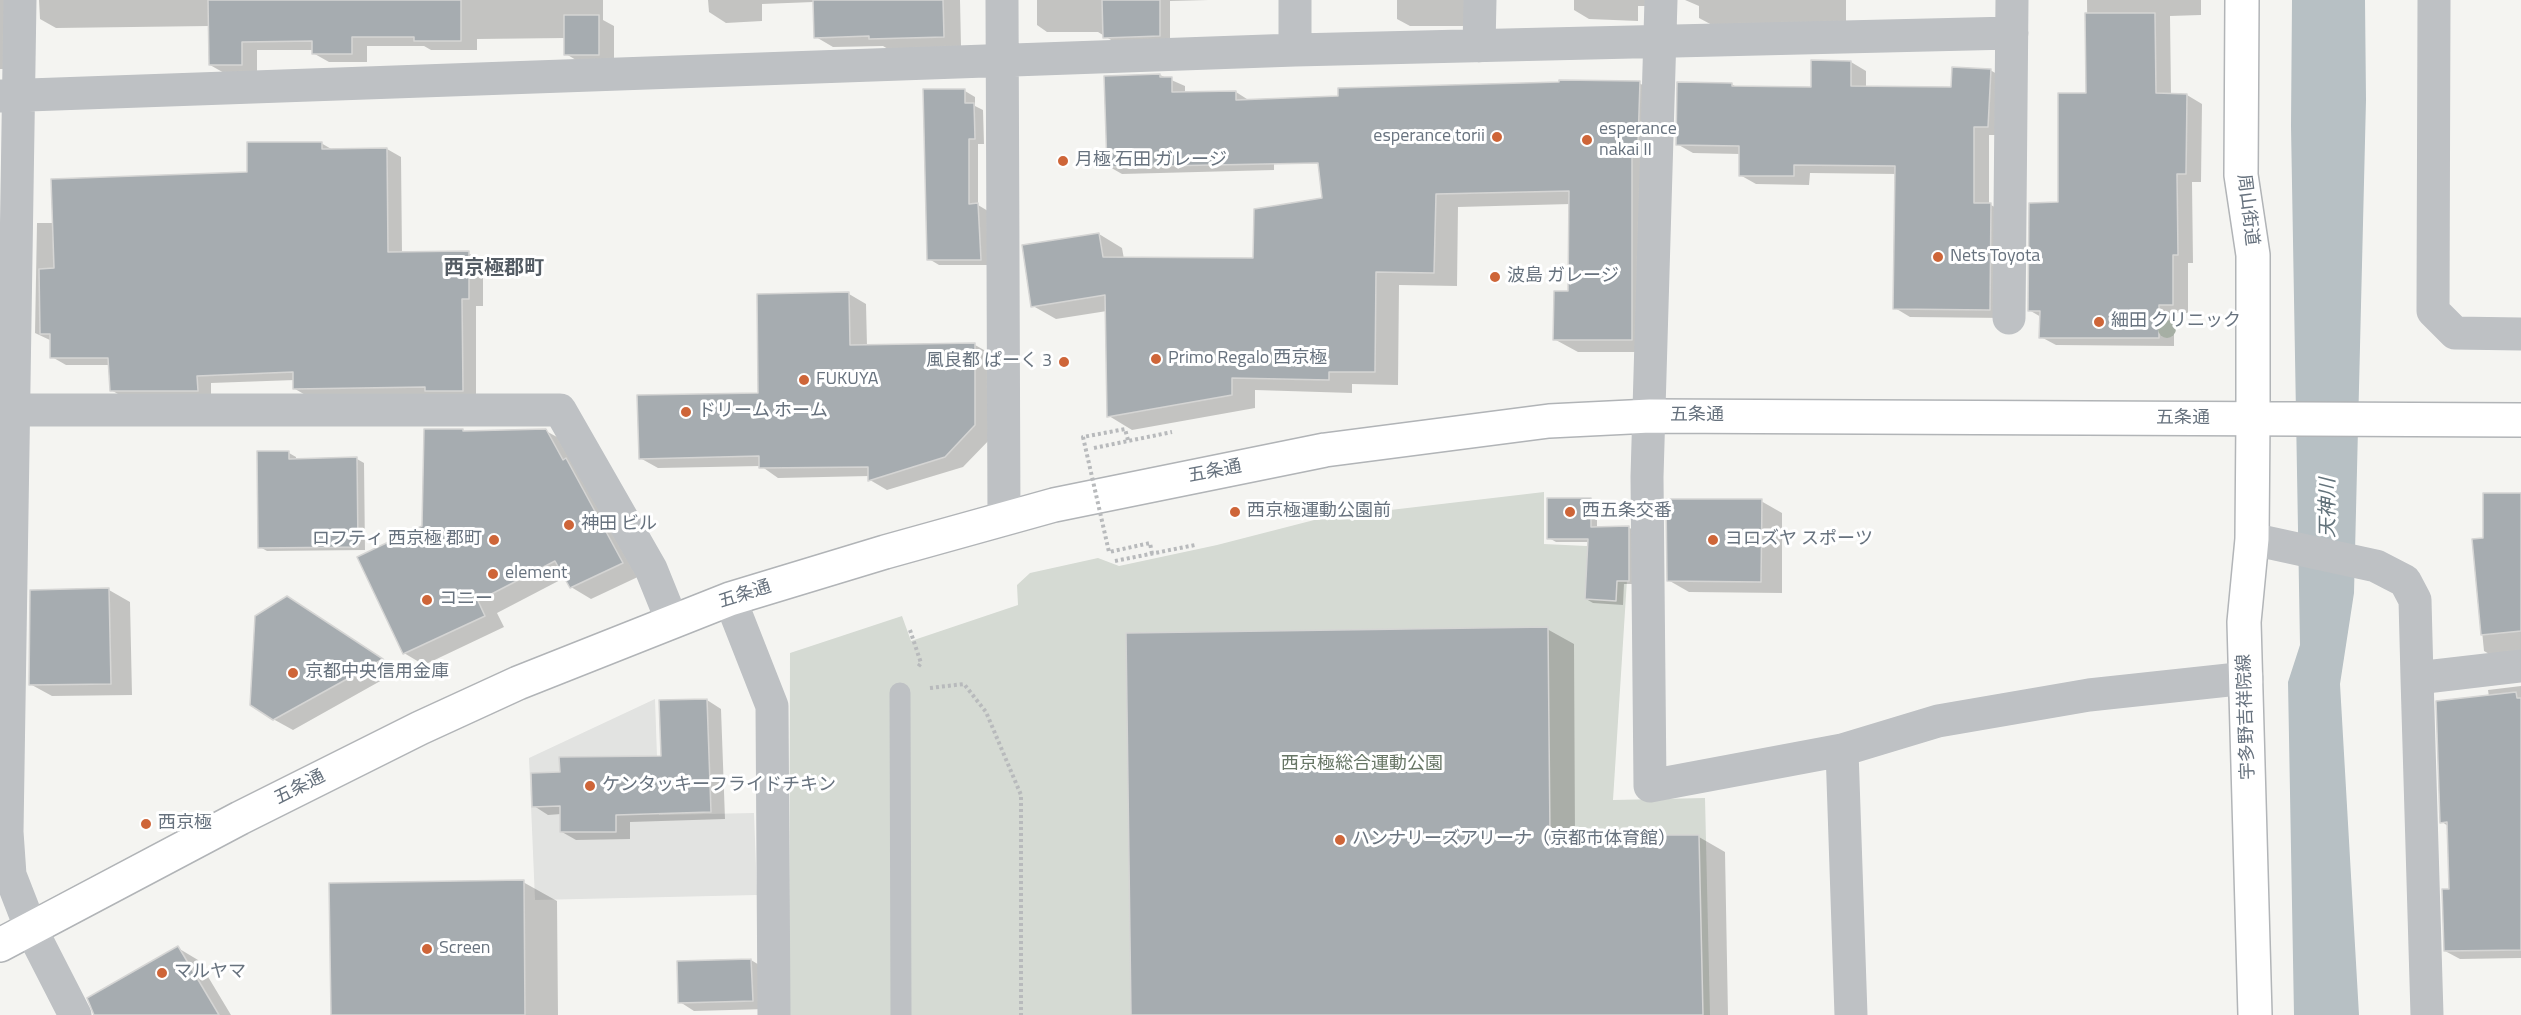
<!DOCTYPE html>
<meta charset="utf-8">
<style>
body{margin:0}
canvas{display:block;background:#f4f4f1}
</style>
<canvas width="2521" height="1015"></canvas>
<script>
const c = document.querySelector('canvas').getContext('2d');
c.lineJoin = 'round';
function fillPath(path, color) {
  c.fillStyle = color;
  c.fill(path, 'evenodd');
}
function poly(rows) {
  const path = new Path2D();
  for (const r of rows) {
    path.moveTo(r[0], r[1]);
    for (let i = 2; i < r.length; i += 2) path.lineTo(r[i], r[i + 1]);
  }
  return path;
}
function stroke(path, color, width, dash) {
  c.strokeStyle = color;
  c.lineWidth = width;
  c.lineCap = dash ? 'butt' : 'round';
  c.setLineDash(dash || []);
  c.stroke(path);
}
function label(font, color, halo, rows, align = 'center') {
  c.font = font + ' "Titillium Web","Noto Sans JP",sans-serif';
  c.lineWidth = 6;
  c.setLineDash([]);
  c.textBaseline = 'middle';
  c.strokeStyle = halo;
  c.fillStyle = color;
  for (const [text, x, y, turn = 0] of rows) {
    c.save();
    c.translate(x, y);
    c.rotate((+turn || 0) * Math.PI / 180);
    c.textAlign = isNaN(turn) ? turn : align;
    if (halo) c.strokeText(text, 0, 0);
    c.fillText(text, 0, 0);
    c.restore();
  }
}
fillPath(poly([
 [655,699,659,815,754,813,757,895,535,900,529,758]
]), '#e2e3e1');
fillPath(poly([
 [1544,492,1544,544,1629,548,1613,800,1705,798,1710,1015,789,1015,790,653,902,616,911,641,1018,605,1017,585,1030,573,1098,558,1119,566,1217,545,1322,518]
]), '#d5dad3');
fillPath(poly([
 [2292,0,2365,0,2366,100,2354,593,2340,684,2359,1015,2294,1015,2288,682,2300,645,2291,126]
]), '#b7c0c4');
fillPath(poly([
 [0,0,18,0,6,69,0,69],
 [39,0,603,0,603,20,614,26,614,63,581,63,566,54,566,38,477,39,477,50,431,50,424,46,367,46,367,62,329,62,313,53,313,50,257,50,257,73,226,74,210,65,210,26,56,28,40,19],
 [708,0,960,0,961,46,888,49,883,46,833,47,816,37,814,2,762,4,762,21,726,23,709,12],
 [1037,0,1209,0,1170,1,1170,41,1116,43,1098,32,1047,32,1037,25],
 [1397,0,1464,0,1464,26,1410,26,1397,19],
 [1574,0,1660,0,1658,6,1638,6,1638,21,1589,19,1574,10],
 [1685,0,1846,0,1846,26,1714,26,1699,18,1699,6],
 [2087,0,2201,0,2201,15,2170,16,2171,95,2187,95,2202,104,2201,182,2192,182,2193,263,2188,263,2188,313,2174,313,2174,346,2056,345,2041,337,2041,317,2029,310,2088,94],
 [1851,62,1866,71,1866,87,1952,89,1990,70,2006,79,2004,135,1989,135,1989,204,2006,213,2005,318,1910,317,1895,308,1897,174,1810,173,1809,185,1756,184,1740,175,1740,154,1693,153,1677,144,1731,84,1737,87,1812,88],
 [1160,75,1185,86,1185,93,1236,92,1250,101,1274,108,1274,170,1122,174,1108,166],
 [1639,83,1663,96,1655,352,1578,352,1554,339,1569,292,1571,204,1458,207,1457,286,1399,285,1398,385,1352,384,1352,393,1255,390,1255,408,1132,430,1109,416,1107,311,1056,319,1033,306,1099,234,1122,248,1124,259,1254,260,1323,199],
 [965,91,975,97,975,106,983,110,984,144,978,144,978,205,988,211,990,265,939,265,929,259],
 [321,143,333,150,387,149,401,157,402,253,468,253,483,261,483,306,476,306,476,398,309,397,295,389,295,380,211,383,211,398,125,398,111,390,110,365,66,365,52,357,52,341,35,333,37,223,54,223,249,174],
 [849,294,866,304,867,346,975,345,993,355,993,436,963,467,887,490,870,480,870,476,778,478,761,466,658,468,640,458,760,394],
 [463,430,466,432,546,431,566,442,642,575,591,599,571,587,566,577,497,613,504,627,424,665,404,653,424,527],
 [289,453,296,457,296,460,357,459,364,463,365,550,267,551,260,547],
 [2521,495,2521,656,2498,659,2484,651,2473,540,2485,539],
 [1590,499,1597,504,1597,528,1628,527,1635,531,1636,584,1624,584,1623,605,1593,603,1586,599,1589,542,1556,542,1549,538],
 [1761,501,1782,513,1782,593,1689,592,1668,580],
 [109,590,130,602,132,695,52,696,30,684],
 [307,609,400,670,293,730,273,719],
 [1547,629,1574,644,1575,837,1699,837,1725,852,1728,1015,1133,1015],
 [2521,686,2521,958,2460,959,2445,951,2450,890,2448,826,2442,822,2489,697,2488,690],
 [707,700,721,709,725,819,630,822,630,839,576,840,562,832,561,814,548,815,534,806,561,774,662,757],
 [523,882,557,901,558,1015,332,1015],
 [178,948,198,960,231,1015,95,1015],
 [751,960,766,969,767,1009,694,1011,680,1002,679,962]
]), '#0003');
const building = poly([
 [208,0,461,0,461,41,414,41,414,37,352,37,352,54,312,54,312,41,242,42,242,65,209,65,208,0],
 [813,0,943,0,944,37,869,39,869,36,814,38,813,0],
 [1102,0,1160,0,1160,36,1103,38,1102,0],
 [2085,13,2155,13,2156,93,2187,94,2186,174,2177,174,2178,255,2173,255,2173,305,2159,305,2159,338,2039,338,2040,311,2028,311,2029,203,2058,202,2058,93,2086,93,2085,13],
 [564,15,599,15,599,55,564,55,564,15],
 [1811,60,1851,61,1851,86,1951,87,1952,67,1991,69,1988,127,1974,127,1974,203,1991,203,1990,310,1893,309,1895,166,1794,165,1794,176,1739,176,1739,146,1676,145,1677,82,1732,83,1732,86,1811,87,1811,60],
 [1160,74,1160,77,1172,77,1172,92,1236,91,1236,100,1338,96,1338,88,1559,82,1559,80,1640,81,1638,144,1632,144,1632,340,1553,340,1554,291,1568,291,1569,191,1436,194,1434,273,1376,272,1375,372,1329,372,1329,380,1232,378,1232,395,1107,417,1105,295,1031,307,1022,245,1099,233,1103,257,1253,258,1254,209,1322,198,1318,163,1107,167,1104,76,1160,74],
 [923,89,965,89,965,103,974,103,975,139,969,139,969,204,978,203,981,260,927,260,923,89],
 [247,142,322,142,322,149,387,148,388,252,469,251,469,299,462,299,463,391,425,391,425,387,293,389,293,372,197,376,198,391,110,391,108,358,50,358,50,334,40,334,39,269,54,268,51,179,247,172,247,142],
 [849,292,850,345,975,343,975,425,945,457,868,481,868,467,759,468,759,456,639,459,637,395,758,393,757,294,849,292],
 [424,429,463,429,463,431,546,429,563,460,566,458,623,563,570,588,555,561,478,601,485,616,403,654,357,557,422,526,424,429],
 [257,451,289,451,289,459,357,457,358,547,258,548,257,451],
 [2483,493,2521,493,2521,631,2481,635,2472,539,2483,538,2483,493],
 [1547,498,1591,498,1591,527,1629,526,1629,581,1617,581,1616,601,1585,599,1588,539,1547,539,1547,498],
 [1666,499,1762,499,1761,582,1667,581,1666,499],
 [109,588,111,684,29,685,30,590,109,588],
 [287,596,383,659,273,720,250,705,255,616,287,596],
 [1548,627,1550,835,1699,835,1703,1015,1131,1015,1126,633,1548,627],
 [2516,692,2517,698,2521,698,2521,950,2444,951,2442,889,2449,889,2447,822,2440,823,2436,701,2516,692],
 [707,699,711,812,616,815,616,832,560,832,560,806,532,807,531,773,560,772,559,757,661,756,659,700,707,699],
 [524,880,525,1015,331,1015,329,883,524,880],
 [178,946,219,1015,94,1015,87,998,178,946],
 [751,959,753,1001,678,1003,677,961,751,959]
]);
fillPath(building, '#a6acb0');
stroke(building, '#d5d5d4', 1.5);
const primary = poly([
 [2253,419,2252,539,2244,622,2255,1015]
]);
const highway = poly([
 [2242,0,2241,175,2253,255,2253,419],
 [0,945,240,818,420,728,518,683,730,599,885,552,1054,505,1325,450,1549,421,1650,416,2521,420]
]);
stroke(primary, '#b2b5b8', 36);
stroke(highway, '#b1b4b7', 36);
stroke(poly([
 [1094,448,1172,432],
 [1115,561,1195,545],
 [910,630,921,663,918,667],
 [930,688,964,684,986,712,1021,795,1021,1015]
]), '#b8babc', 4, [3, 3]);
stroke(poly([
 [900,693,901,1015]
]), '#bec1c4', 21);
stroke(poly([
 [20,0,7,832,10,875,31,929,75,1015],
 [1002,0,1004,518],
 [1661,0,1647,477,1650,786,1842,750,1851,1015],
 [2434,0,2433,311,2455,333,2521,334],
 [1479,46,1480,0],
 [1295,50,1295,0],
 [0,96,1295,50,2012,33],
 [2009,318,2012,0],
 [14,410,560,410,651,569,672,621],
 [2252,539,2376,566,2405,581,2415,600,2417,678],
 [730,599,772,706,774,1015],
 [1842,750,1938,721,2089,695,2247,678],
 [2427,1015,2417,678,2521,666]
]), '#bec1c4', 33);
stroke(primary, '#fff', 33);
stroke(highway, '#fff', 33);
stroke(poly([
 [1128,440,1125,429,1083,437,1109,552,1150,543,1152,554]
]), '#b8babc', 4, [3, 3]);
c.fillStyle = '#a6afa4';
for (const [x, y] of [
 [2167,329]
]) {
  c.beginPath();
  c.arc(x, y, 9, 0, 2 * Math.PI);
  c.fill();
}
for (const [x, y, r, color] of [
 [1497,137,6,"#ce6538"],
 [1587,140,6,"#ce6538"],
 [1063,161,6,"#ce6538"],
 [1938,257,6,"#ce6538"],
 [1495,277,6,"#ce6538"],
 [2099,322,6,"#ce6538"],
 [1156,359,6,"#ce6538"],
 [1064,362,6,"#ce6538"],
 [804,380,6,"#ce6538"],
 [686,412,6,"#ce6538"],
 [1235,512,6,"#ce6538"],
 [1570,512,6,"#ce6538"],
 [569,525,6,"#ce6538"],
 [494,540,6,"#ce6538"],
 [1713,540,6,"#ce6538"],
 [493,574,6,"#ce6538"],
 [427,600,6,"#ce6538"],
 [293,673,6,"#ce6538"],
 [590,786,6,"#ce6538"],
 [146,824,6,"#ce6538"],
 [1340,840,6,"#ce6538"],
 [427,949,6,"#ce6538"],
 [162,973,6,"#ce6538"]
]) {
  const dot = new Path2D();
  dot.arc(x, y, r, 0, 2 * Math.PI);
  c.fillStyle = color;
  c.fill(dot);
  stroke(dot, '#fff', 2);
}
label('18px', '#67727e', '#fff', [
 ["esperance",1599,130],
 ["nakai II",1599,151],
 ["esperance torii",1485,137,"right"],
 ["月極 石田 ガレージ",1075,161],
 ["Nets Toyota",1950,257],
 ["波島 ガレージ",1507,277],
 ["細田 クリニック",2111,322],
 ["Primo Regalo 西京極",1168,359],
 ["風良都 ぱーく 3",1052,362,"right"],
 ["FUKUYA",816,380],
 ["ドリーム ホーム",698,412],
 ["西京極運動公園前",1247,512],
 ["西五条交番",1582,512],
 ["神田 ビル",581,525],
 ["ロフティ 西京極 郡町",482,540,"right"],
 ["ヨロズヤ スポーツ",1725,540],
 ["element",505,574],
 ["コニー",439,600],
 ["京都中央信用金庫",305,673],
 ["ケンタッキーフライドチキン",602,786],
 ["西京極",158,824],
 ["ハンナリーズアリーナ（京都市体育館）",1352,840],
 ["Screen",439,949],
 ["マルヤマ",174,973]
], 'left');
label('18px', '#67727e', '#fff', [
 ["周山街道",2247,210,83],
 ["五条通",1697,416],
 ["五条通",2183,419],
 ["五条通",1215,472,-11],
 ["五条通",745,595,-18],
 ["宇多野吉祥院線",2247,717,-92],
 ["五条通",300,788,-27]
]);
label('18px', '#677665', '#fff', [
 ["西京極総合運動公園",1362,765]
]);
label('bold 20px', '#545c64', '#fff', [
 ["西京極郡町",494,269]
]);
label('italic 20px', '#63737b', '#fff', [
 ["天神川",2329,508,-90]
]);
</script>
